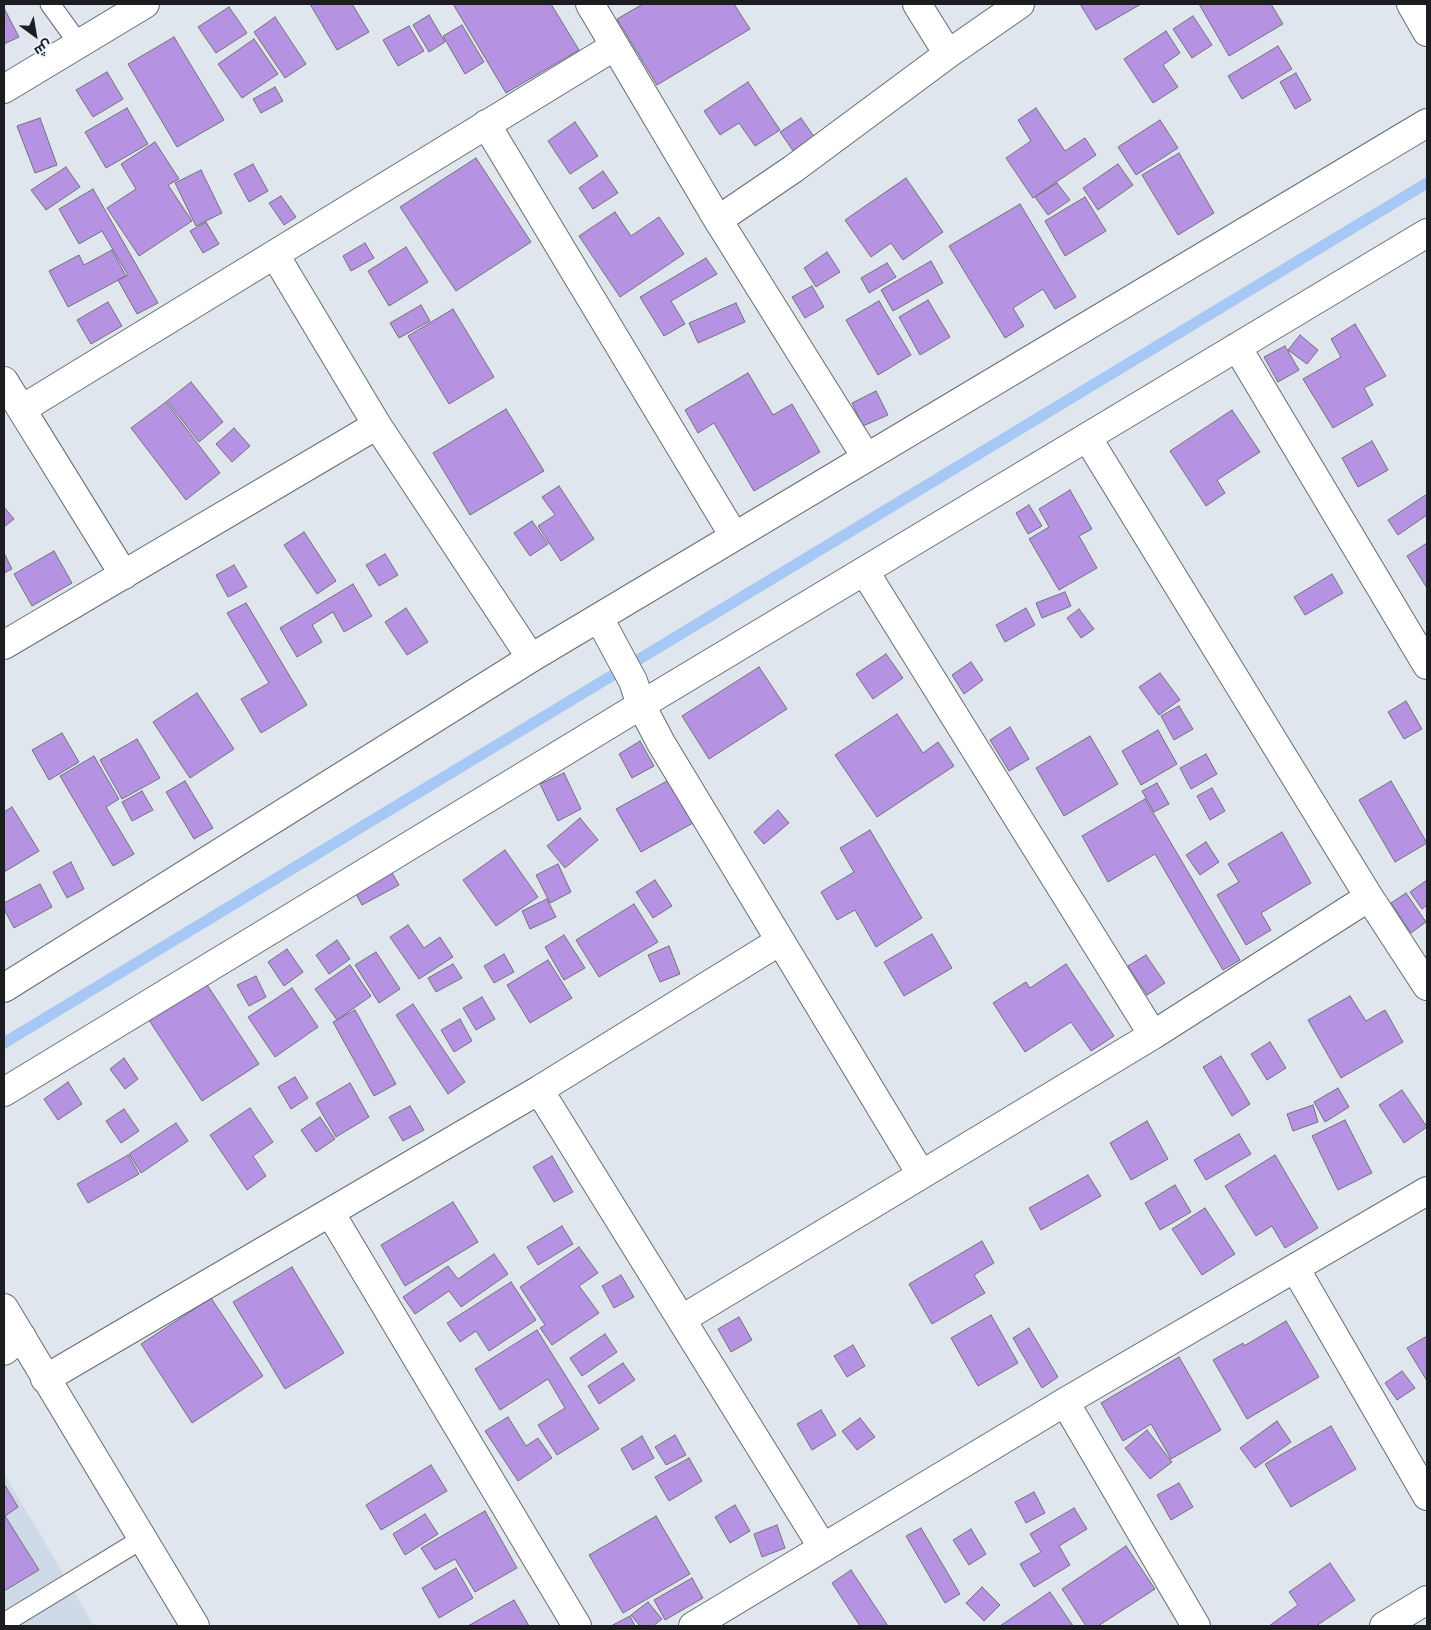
<!DOCTYPE html>
<meta charset="utf-8">
<style>
body{margin:0}
#map{position:relative;width:1431px;height:1630px;overflow:hidden;background:#dfe6ed;font-family:"Alegreya Sans",Cairo,sans-serif}
canvas{display:block}
.frame{position:absolute;inset:0;border:5px solid #1b1d20;pointer-events:none}
.north{position:absolute;left:10px;top:10px;width:50px;height:50px;-webkit-text-stroke:4px #ecf3fa;paint-order:stroke;rotate:148deg;font-size:14px;font-weight:700;line-height:20px;text-align:center;color:#1b1d20}
.north::after{content:'';display:block;margin:auto;width:18px;height:22px;background:#1b1d20;clip-path:polygon(50% 0,100% 100%,50% 72%,0 100%)}
</style>
<div id="map">
<canvas width="1431" height="1630"></canvas>
<div class="frame"></div>
<div class="north">ش</div>
</div>
<script>
const c = document.querySelector('canvas').getContext('2d');
c.lineJoin = 'round';
function fillPath(path, color) {
  c.fillStyle = color;
  c.fill(path, 'evenodd');
}
function poly(rows) {
  const path = new Path2D();
  for (const r of rows) {
    path.moveTo(r[0], r[1]);
    for (let i = 2; i < r.length; i += 2) path.lineTo(r[i], r[i + 1]);
  }
  return path;
}
function stroke(path, color, width, dash) {
  c.strokeStyle = color;
  c.lineWidth = width;
  c.lineCap = dash ? 'butt' : 'round';
  c.setLineDash(dash || []);
  c.stroke(path);
}
fillPath(poly([
 [4,1473,94,1626,4,1626]
]), '#cedae7');
stroke(poly([
 [4,1043,1427,183]
]), '#a7c8f5', 11);
const building = poly([
 [310,4,352,4,369,32,337,50,310,4],
 [453,4,551,4,579,50,506,93,453,4],
 [643,4,734,4,750,29,657,85,617,19,643,4],
 [1080,4,1141,4,1096,30,1080,4],
 [1199,4,1271,4,1283,24,1229,56,1199,4],
 [229,7,247,33,216,53,198,27,229,7],
 [4,8,19,37,4,44,4,8],
 [429,15,445,42,429,52,413,25,429,15],
 [1193,16,1212,45,1192,58,1173,29,1193,16],
 [275,17,306,64,285,78,254,32,275,17],
 [462,25,484,62,465,74,443,36,462,25],
 [409,26,424,51,398,66,383,40,409,26],
 [1166,31,1180,53,1163,65,1178,87,1153,103,1124,59,1166,31],
 [174,37,224,120,177,147,128,64,174,37],
 [254,39,278,74,242,98,218,64,254,39],
 [1278,46,1292,69,1242,99,1228,76,1278,46],
 [107,72,123,99,93,117,76,90,107,72],
 [1296,73,1311,100,1295,109,1280,82,1296,73],
 [748,82,780,130,755,146,739,123,720,135,704,111,748,82],
 [275,87,283,101,261,113,253,99,275,87],
 [127,108,148,144,106,168,85,132,127,108],
 [1036,108,1065,151,1085,138,1096,155,1033,198,1006,158,1031,141,1018,120,1036,108],
 [40,118,57,165,35,173,17,126,40,118],
 [801,118,817,141,796,155,780,132,801,118],
 [1160,120,1178,148,1136,175,1118,147,1160,120],
 [575,122,598,156,570,174,548,141,575,122],
 [155,142,179,179,168,185,192,221,139,256,107,208,136,189,121,164,155,142],
 [1179,153,1214,213,1178,235,1142,175,1179,153],
 [476,158,531,242,456,291,400,207,476,158],
 [253,164,268,191,249,202,234,174,253,164],
 [1118,164,1133,185,1098,210,1083,188,1118,164],
 [66,167,80,187,46,210,31,190,66,167],
 [201,170,222,213,196,226,175,183,201,170],
 [603,171,618,193,593,209,579,188,603,171],
 [906,178,943,232,903,260,891,243,871,257,845,220,906,178],
 [1057,183,1070,200,1048,215,1035,197,1057,183],
 [93,189,158,303,137,314,118,280,128,275,102,231,79,244,59,209,93,189],
 [281,196,296,217,284,225,269,203,281,196],
 [1085,197,1106,231,1065,256,1045,221,1085,197],
 [1020,204,1076,297,1055,309,1043,289,1013,308,1024,326,1005,338,949,246,1020,204],
 [615,212,631,236,659,217,684,254,620,297,579,236,615,212],
 [206,222,219,244,203,253,190,231,206,222],
 [365,243,374,258,351,271,343,256,365,243],
 [406,247,428,282,389,306,368,271,406,247],
 [112,250,126,276,68,307,49,271,79,255,84,265,112,250],
 [827,252,840,272,816,287,804,268,827,252],
 [706,258,717,274,671,301,685,324,664,336,640,297,706,258],
 [931,261,943,283,893,311,881,290,931,261],
 [887,263,896,277,869,293,861,278,887,263],
 [812,286,824,307,805,318,792,297,812,286],
 [928,300,950,337,920,355,899,317,928,300],
 [879,301,911,355,878,375,846,320,879,301],
 [108,302,122,326,91,344,77,320,108,302],
 [736,303,745,322,698,343,689,323,736,303],
 [421,305,430,321,399,338,390,323,421,305],
 [453,309,494,377,449,404,408,336,453,309],
 [1355,324,1386,376,1364,388,1373,405,1333,428,1303,379,1341,357,1331,339,1355,324],
 [1300,335,1318,350,1307,364,1288,350,1300,335],
 [1285,346,1299,370,1278,382,1264,357,1285,346],
 [748,373,773,415,792,404,820,452,754,491,714,423,698,433,685,410,748,373],
 [191,382,223,422,199,442,167,401,191,382],
 [876,391,888,415,863,426,852,403,876,391],
 [166,402,220,473,186,500,131,428,166,402],
 [506,409,544,471,470,515,433,453,506,409],
 [1232,410,1260,452,1217,480,1225,493,1206,506,1170,451,1232,410],
 [234,428,250,446,232,462,216,444,234,428],
 [1372,441,1388,470,1358,487,1342,458,1372,441],
 [559,486,594,539,561,561,538,526,555,515,542,497,559,486],
 [1070,490,1092,529,1079,536,1097,568,1059,590,1029,539,1049,527,1039,509,1070,490],
 [1427,494,1427,515,1398,535,1388,520,1427,494],
 [1029,505,1042,526,1028,534,1016,513,1029,505],
 [4,507,14,519,4,527,4,507],
 [532,521,548,544,530,556,514,533,532,521],
 [304,532,336,581,317,594,284,545,304,532],
 [1427,543,1427,588,1407,556,1427,543],
 [54,551,72,583,32,606,14,574,54,551],
 [4,553,12,569,4,573,4,553],
 [385,554,398,575,379,586,366,565,385,554],
 [234,565,247,587,228,597,216,575,234,565],
 [1332,574,1343,593,1305,615,1294,597,1332,574],
 [353,584,372,616,344,632,333,612,312,625,322,642,297,657,280,628,353,584],
 [1065,592,1071,606,1042,618,1036,603,1065,592],
 [246,603,307,705,261,733,241,699,269,683,227,613,246,603],
 [406,608,428,642,407,655,385,622,406,608],
 [1026,608,1035,625,1005,642,996,625,1026,608],
 [1079,609,1094,629,1081,638,1067,618,1079,609],
 [886,654,903,678,873,699,856,674,886,654],
 [971,662,983,680,964,694,952,675,971,662],
 [759,667,787,709,709,759,682,716,759,667],
 [1160,673,1180,700,1159,715,1139,687,1160,673],
 [197,693,234,749,190,778,153,722,197,693],
 [1406,701,1422,729,1404,739,1388,712,1406,701],
 [1179,706,1193,729,1174,740,1161,716,1179,706],
 [897,714,923,753,938,742,954,766,877,817,835,755,897,714],
 [1010,727,1029,759,1009,771,990,740,1010,727],
 [1158,730,1177,764,1141,785,1122,751,1158,730],
 [62,733,79,762,49,780,32,750,62,733],
 [1090,736,1118,784,1064,816,1036,768,1090,736],
 [137,739,160,778,122,799,100,760,137,739],
 [640,741,654,766,632,778,619,754,640,741],
 [1206,754,1217,774,1191,789,1180,768,1206,754],
 [94,756,119,799,106,807,134,854,113,866,60,776,94,756],
 [564,773,581,809,558,821,540,784,564,773],
 [669,780,693,823,641,852,616,809,669,780],
 [185,781,213,828,194,839,166,792,185,781],
 [1391,781,1427,843,1395,862,1359,800,1391,781],
 [1157,783,1169,804,1154,812,1142,791,1157,783],
 [1212,788,1225,811,1210,820,1197,796,1212,788],
 [142,791,153,810,132,821,122,802,142,791],
 [1145,799,1240,960,1223,970,1155,854,1108,882,1082,836,1145,799],
 [12,807,39,851,4,872,4,812,12,807],
 [778,810,789,823,764,844,754,832,778,810],
 [580,818,598,840,565,868,547,846,580,818],
 [870,830,922,918,876,947,855,910,837,920,821,892,854,872,840,848,870,830],
 [1282,832,1311,883,1261,913,1271,930,1246,945,1217,895,1239,882,1228,864,1282,832],
 [1206,842,1219,862,1200,875,1186,855,1206,842],
 [505,850,538,897,496,926,463,880,505,850],
 [71,862,84,889,67,898,53,872,71,862],
 [558,864,571,892,550,903,536,875,558,864],
 [391,871,399,885,362,905,355,892,391,871],
 [655,880,672,906,653,918,636,892,655,880],
 [1427,880,1427,905,1422,909,1410,892,1427,880],
 [40,884,52,907,14,928,4,909,4,903,40,884],
 [1406,893,1426,922,1411,933,1391,903,1406,893],
 [547,899,556,917,530,929,522,911,547,899],
 [634,904,658,942,599,977,576,940,634,904],
 [408,925,424,948,440,937,453,957,419,979,390,937,408,925],
 [932,934,952,968,904,996,884,962,932,934],
 [564,935,585,968,564,980,545,947,564,935],
 [337,940,350,959,329,974,316,955,337,940],
 [669,946,680,974,660,982,648,955,669,946],
 [287,949,303,972,284,986,268,962,287,949],
 [376,952,400,989,379,1003,355,965,376,952],
 [504,954,514,972,494,983,484,966,504,954],
 [1146,955,1165,983,1147,995,1128,966,1146,955],
 [548,960,572,998,530,1023,507,985,548,960],
 [453,964,462,978,436,992,428,978,453,964],
 [1066,964,1114,1036,1091,1051,1071,1022,1025,1052,993,1003,1026,982,1030,988,1066,964],
 [350,965,371,996,337,1020,315,989,350,965],
 [200,974,259,1064,202,1101,143,1011,200,974],
 [256,976,266,997,249,1006,237,985,256,976],
 [292,988,318,1027,275,1057,248,1017,292,988],
 [1350,996,1366,1021,1385,1010,1403,1042,1341,1078,1308,1020,1350,996],
 [482,997,495,1019,476,1030,463,1008,482,997],
 [413,1004,465,1082,448,1094,396,1015,413,1004],
 [355,1010,396,1084,374,1096,333,1022,355,1010],
 [460,1019,472,1041,454,1052,441,1030,460,1019],
 [1270,1042,1286,1068,1267,1080,1251,1054,1270,1042],
 [1221,1056,1250,1104,1232,1116,1203,1067,1221,1056],
 [124,1058,138,1079,125,1089,110,1069,124,1058],
 [295,1077,308,1098,291,1109,278,1087,295,1077],
 [68,1082,82,1104,58,1120,44,1099,68,1082],
 [350,1083,369,1117,336,1137,316,1103,350,1083],
 [1338,1088,1349,1107,1325,1122,1314,1102,1338,1088],
 [1402,1090,1427,1127,1404,1143,1379,1105,1402,1090],
 [1313,1105,1318,1122,1293,1131,1287,1114,1313,1105],
 [410,1106,424,1130,403,1141,389,1117,410,1106],
 [250,1108,273,1142,253,1156,266,1176,247,1190,210,1135,250,1108],
 [124,1109,139,1131,121,1143,106,1121,124,1109],
 [320,1117,335,1139,316,1152,301,1130,320,1117],
 [1345,1120,1372,1173,1338,1190,1312,1136,1345,1120],
 [1147,1121,1168,1159,1131,1180,1110,1143,1147,1121],
 [176,1123,188,1141,141,1173,129,1154,176,1123],
 [1239,1134,1251,1154,1206,1180,1194,1160,1239,1134],
 [128,1155,139,1174,88,1203,77,1184,128,1155],
 [1275,1155,1318,1228,1285,1248,1272,1226,1256,1236,1225,1186,1275,1155],
 [552,1156,573,1192,554,1202,533,1167,552,1156],
 [1088,1175,1101,1196,1041,1230,1029,1208,1088,1175],
 [1175,1185,1191,1212,1160,1230,1145,1203,1175,1185],
 [453,1202,478,1242,405,1286,381,1245,453,1202],
 [1205,1208,1235,1254,1202,1275,1172,1229,1205,1208],
 [562,1226,573,1244,538,1265,527,1247,562,1226],
 [982,1241,994,1263,974,1275,985,1293,932,1324,909,1284,982,1241],
 [579,1247,598,1273,579,1286,599,1313,552,1345,540,1328,545,1325,520,1287,579,1247],
 [494,1254,508,1274,461,1307,449,1291,415,1314,403,1297,448,1266,458,1279,494,1254],
 [292,1267,344,1353,285,1389,233,1302,292,1267],
 [621,1275,634,1297,614,1308,602,1286,621,1275],
 [511,1282,536,1320,489,1351,476,1331,460,1342,447,1323,511,1282],
 [211,1298,263,1376,192,1423,141,1344,211,1298],
 [991,1315,1018,1363,978,1386,951,1338,991,1315],
 [739,1317,752,1340,731,1352,718,1329,739,1317],
 [1286,1321,1319,1377,1247,1419,1213,1360,1243,1343,1244,1346,1286,1321],
 [1029,1328,1058,1377,1042,1388,1013,1338,1029,1328],
 [537,1330,599,1429,557,1455,538,1425,565,1408,548,1379,500,1410,475,1369,537,1330],
 [605,1334,617,1352,582,1376,570,1358,605,1334],
 [1427,1336,1427,1381,1407,1348,1427,1336],
 [853,1345,865,1366,847,1377,834,1356,853,1345],
 [1179,1357,1221,1430,1171,1459,1151,1424,1123,1441,1101,1403,1179,1357],
 [623,1363,635,1380,599,1404,588,1386,623,1363],
 [1402,1371,1415,1388,1397,1400,1385,1383,1402,1371],
 [821,1410,836,1435,812,1450,797,1424,821,1410],
 [508,1417,526,1446,538,1438,552,1458,518,1481,485,1431,508,1417],
 [860,1418,875,1437,857,1450,842,1431,860,1418],
 [1277,1421,1291,1442,1255,1468,1240,1448,1277,1421],
 [1331,1426,1356,1469,1291,1507,1265,1464,1331,1426],
 [1147,1430,1172,1462,1150,1479,1125,1448,1147,1430],
 [675,1435,686,1455,666,1465,655,1447,675,1435],
 [642,1436,654,1458,633,1470,621,1449,642,1436],
 [689,1458,702,1481,669,1501,655,1477,689,1458],
 [431,1465,447,1491,381,1530,366,1505,431,1465],
 [1179,1483,1193,1507,1171,1520,1157,1495,1179,1483],
 [4,1484,18,1507,5,1516,39,1570,4,1591,4,1484],
 [1034,1492,1045,1513,1026,1523,1015,1502,1034,1492],
 [735,1505,750,1531,730,1543,715,1517,735,1505],
 [1074,1508,1087,1529,1059,1546,1070,1565,1034,1587,1020,1564,1041,1552,1030,1534,1074,1508],
 [485,1511,517,1568,475,1592,455,1559,435,1570,421,1548,485,1511],
 [425,1514,438,1534,405,1555,393,1534,425,1514],
 [656,1516,690,1574,623,1613,589,1555,656,1516],
 [777,1525,785,1548,762,1557,754,1534,777,1525],
 [921,1528,960,1594,945,1603,906,1536,921,1528],
 [971,1529,986,1554,969,1565,953,1540,971,1529],
 [1126,1546,1155,1589,1098,1626,1086,1626,1062,1589,1126,1546],
 [1330,1563,1355,1600,1316,1626,1269,1626,1298,1605,1289,1592,1330,1563],
 [456,1568,473,1598,439,1618,422,1588,456,1568],
 [851,1570,888,1626,860,1626,832,1583,851,1570],
 [692,1578,703,1598,665,1620,654,1600,692,1578],
 [982,1587,1000,1605,984,1621,966,1603,982,1587],
 [1050,1592,1073,1626,1000,1626,1050,1592],
 [514,1600,529,1626,468,1626,514,1600],
 [648,1602,662,1619,653,1626,640,1626,631,1615,648,1602],
 [630,1616,635,1626,611,1626,630,1616]
]);
fillPath(building, '#b692e3');
stroke(building, '#747179', 1);
const service = poly([
 [50,4,79,44],
 [4,1623,142,1539]
]);
const minor = poly([
 [590,4,718,220,866,457],
 [917,4,948,54],
 [1411,4,1427,32],
 [4,89,145,4],
 [486,124,734,536],
 [718,220,793,169,948,54,1020,4],
 [275,255,377,425,531,658],
 [1237,347,1427,665],
 [4,381,124,575],
 [22,409,615,46],
 [1087,437,1369,897,1427,986],
 [865,572,1153,1035],
 [599,618,633,681,641,705,661,743,921,1174],
 [4,645,377,425],
 [4,988,531,658,1427,123],
 [539,1090,823,1548],
 [4,1092,641,705,1427,233],
 [331,1214,577,1626],
 [1295,1268,1427,1496],
 [682,1319,1153,1035,1369,897],
 [4,1351,22,1337],
 [45,1379,539,1090,780,941],
 [1065,1402,1196,1626],
 [693,1626,1065,1402,1427,1191],
 [1384,1626,1427,1600]
]);
const trunk = poly([
 [4,1308,195,1626]
]);
stroke(service, '#666c73', 21);
stroke(minor, '#666c73', 30);
stroke(trunk, '#666c73', 30);
stroke(service, '#fff', 19);
stroke(minor, '#fff', 28);
stroke(trunk, '#fff', 28);
</script>
